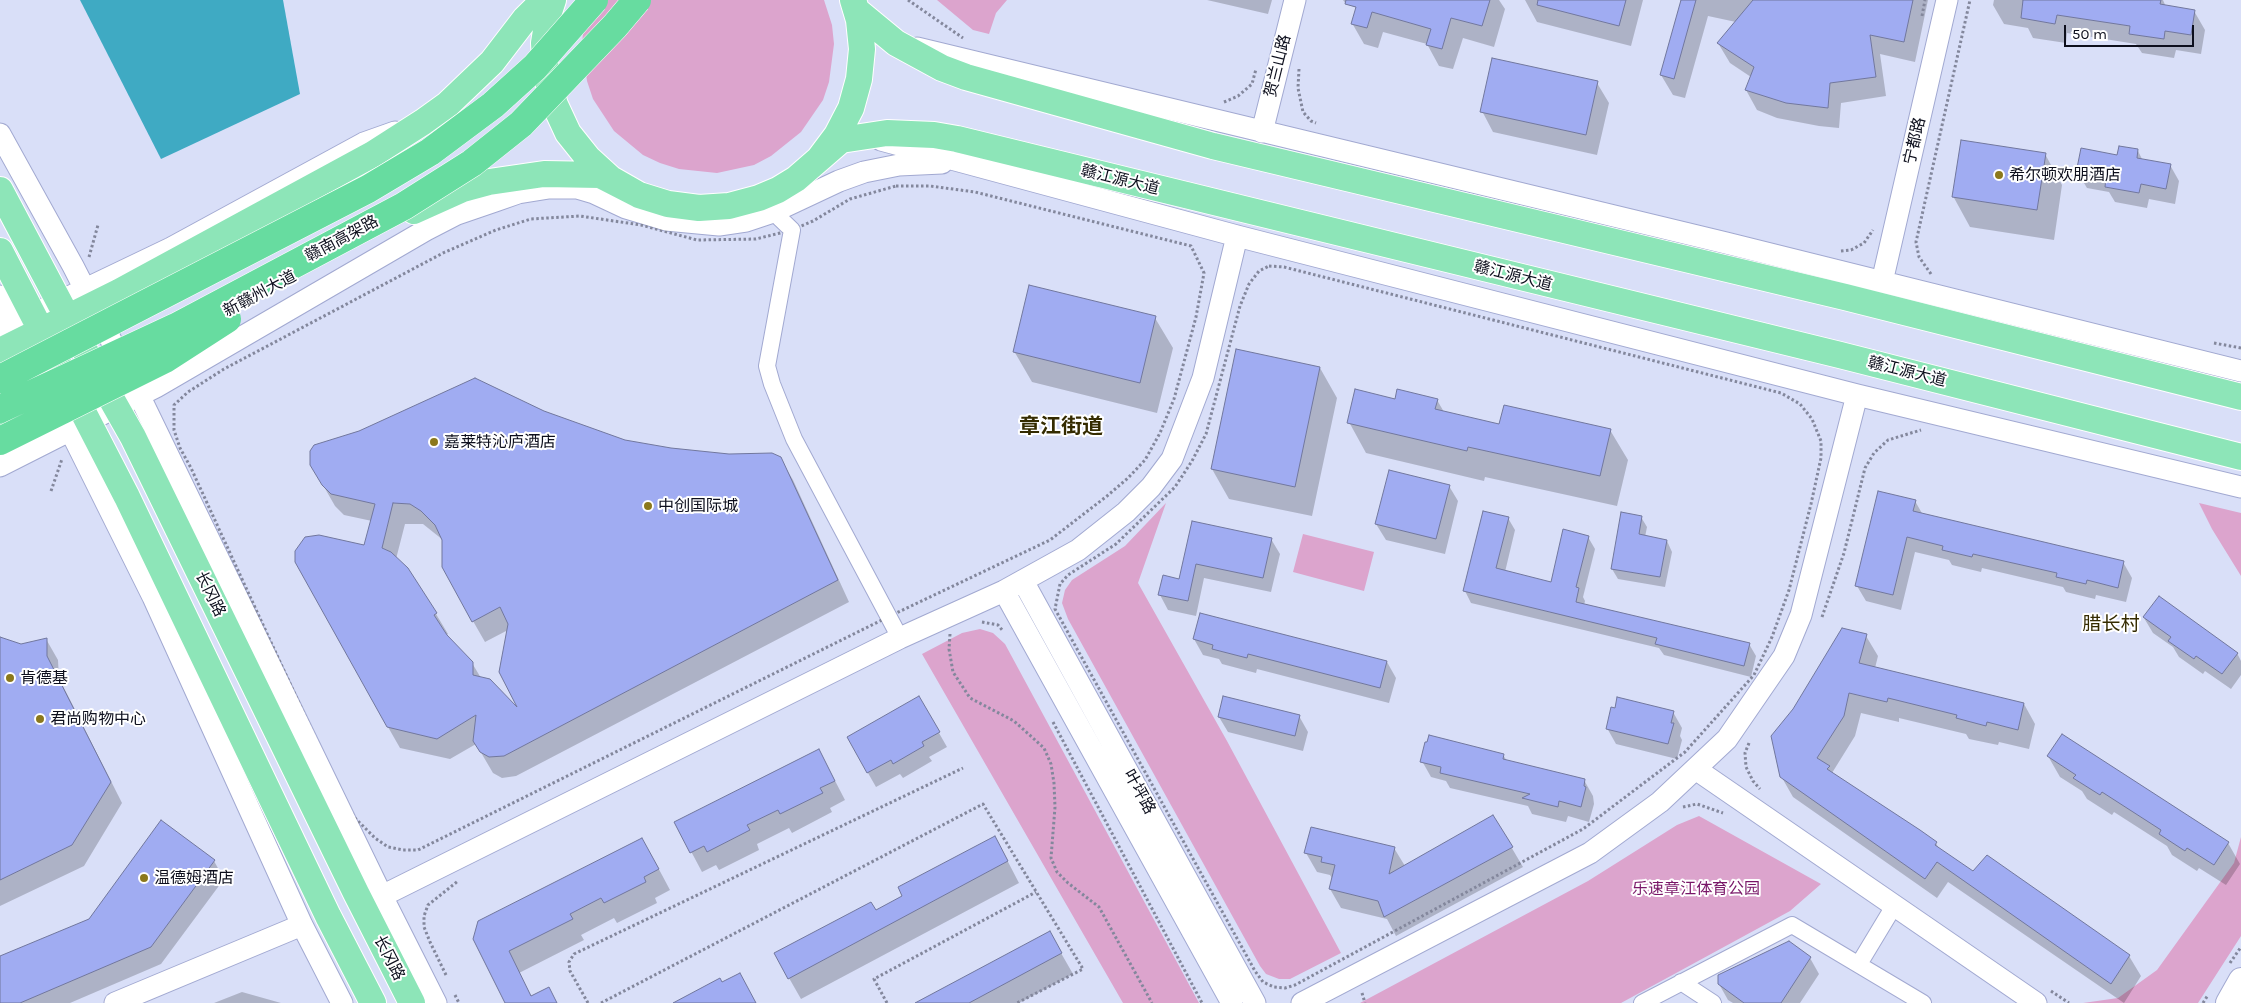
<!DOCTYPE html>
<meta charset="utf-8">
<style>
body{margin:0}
#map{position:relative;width:2241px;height:1003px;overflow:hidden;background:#d9dff8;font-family:Karla,sans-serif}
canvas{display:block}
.scale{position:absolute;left:2064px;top:25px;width:130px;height:22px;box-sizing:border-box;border:2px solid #0d0f1d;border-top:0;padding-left:6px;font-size:15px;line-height:18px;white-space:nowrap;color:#0d0f1d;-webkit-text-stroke:4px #fff;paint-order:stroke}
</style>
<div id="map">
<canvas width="2241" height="1003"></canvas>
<div class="scale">50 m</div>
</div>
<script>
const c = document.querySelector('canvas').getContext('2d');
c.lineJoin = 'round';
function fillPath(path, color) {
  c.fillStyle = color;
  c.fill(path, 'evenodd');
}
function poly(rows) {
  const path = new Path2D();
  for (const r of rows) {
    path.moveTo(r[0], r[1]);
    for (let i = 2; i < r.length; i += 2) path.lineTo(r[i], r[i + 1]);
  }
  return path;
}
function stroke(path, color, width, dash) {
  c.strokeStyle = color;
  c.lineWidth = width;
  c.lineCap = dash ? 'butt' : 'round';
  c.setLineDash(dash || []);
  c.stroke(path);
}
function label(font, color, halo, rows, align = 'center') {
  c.font = font + ' Karla,"Noto Sans SC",sans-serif';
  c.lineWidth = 4;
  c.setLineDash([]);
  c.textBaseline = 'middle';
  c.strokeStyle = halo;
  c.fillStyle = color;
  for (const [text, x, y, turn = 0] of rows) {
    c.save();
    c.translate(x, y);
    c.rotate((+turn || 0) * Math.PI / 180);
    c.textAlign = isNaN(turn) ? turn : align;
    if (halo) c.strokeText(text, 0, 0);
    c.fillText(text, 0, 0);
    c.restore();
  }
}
fillPath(poly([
 [591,0,824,0,832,25,834,44,829,82,823,100,801,132,771,156,754,165,717,173,679,169,660,163,643,155,614,131,593,99,587,81,582,43,584,24],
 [937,0,1007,0,996,13,989,34,973,30],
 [1166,503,1138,583,1227,741,1341,953,1290,979,1279,979,1266,974,1260,966,1068,619,1062,603,1065,590,1072,580,1125,546],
 [2199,503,2241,513,2241,576,2212,529],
 [1303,534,1374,552,1364,591,1293,572],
 [980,629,993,633,1005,644,1199,1003,1123,1003,922,654,962,633],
 [1699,816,1821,884,1790,911,1621,1003,1360,1003,1588,881,1677,825],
 [2241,837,2241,936,2198,1003,2083,1003,2118,998,2157,970,2234,863]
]), '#dca4cd');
fillPath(poly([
 [80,0,283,0,300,94,161,159]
]), '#3faac3');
fillPath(poly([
 [1207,0,1272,0,1268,14],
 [1343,0,1499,0,1505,9,1494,47,1463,38,1453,69,1439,66,1427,44,1383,32,1378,48,1364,44,1352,23,1357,8,1346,4],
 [1525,0,1643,0,1631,46,1537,22],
 [1683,0,1928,0,1915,62,1880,54,1886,96,1841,103,1839,128,1819,126,1777,118,1757,110,1746,90,1751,77,1730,63,1718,43,1736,22,1708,16,1685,98,1673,95,1661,75],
 [1994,0,2163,0,2166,7,2194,11,2205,30,2201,54,2176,50,2174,58,2142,53,2136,44,2067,33,2066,43,2033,38,2028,28,2004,24,1993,5],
 [1597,83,1609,103,1597,155,1493,132,1482,111],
 [2138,151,2143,161,2170,165,2179,181,2175,204,2149,199,2147,208,2115,202,2109,192,2087,188,2078,173],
 [2045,154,2062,185,2054,240,1970,227,1953,196],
 [1155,318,1173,348,1157,413,1032,382,1014,351],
 [1320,368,1337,398,1312,516,1229,499,1212,469],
 [1396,400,1437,400,1444,412,1500,425,1610,430,1628,460,1617,506,1485,477,1484,481,1366,453,1349,422],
 [544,413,625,441,671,450,780,458,793,480,849,602,516,776,502,778,493,773,476,744,450,759,400,748,388,727,365,546,372,521,344,515,335,506,323,485],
 [405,524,423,524,443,540,473,621,485,642,508,630,520,712,481,678,472,663,445,636,448,634,436,614,407,569,396,559],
 [1449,486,1458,501,1445,554,1386,540,1376,524],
 [1915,501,1923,515,2123,562,2132,578,2126,602,2096,595,2095,599,2066,592,2063,587,1982,568,1981,572,1952,565,1949,560,1915,552,1901,610,1866,601,1857,586],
 [1641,517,1647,527,1645,537,1667,541,1672,552,1665,587,1618,579,1612,569],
 [1508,518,1515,530,1505,572,1552,583,1588,537,1595,549,1583,597,1585,601,1584,605,1749,644,1756,656,1751,677,1664,655,1659,648,1471,603,1465,591],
 [1192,522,1271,539,1280,554,1271,592,1204,578,1196,616,1168,610,1160,595,1180,580],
 [2144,618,2237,653,2241,661,2241,675,2231,689,2205,671,2203,674,2179,657,2173,647,2153,633],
 [1866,636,1878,656,1875,668,2024,704,2035,724,2029,749,1999,742,1998,745,1969,739,1966,734,1899,718,1899,722,1861,713,1855,736,1832,773,1936,843,1939,849,1973,873,2129,956,2141,976,2124,1003,1948,882,1937,898,1793,797,1781,776],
 [0,638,21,645,46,639,58,660,59,678,122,803,84,866,0,906],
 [1194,639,1387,662,1396,678,1389,703,1257,669,1256,673,1222,664,1219,659,1203,655],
 [919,698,947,747,929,757,932,761,903,778,900,774,876,787,848,738],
 [1673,712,1682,728,1680,736,1682,740,1677,759,1616,744,1607,728],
 [1299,716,1308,732,1303,751,1228,732,1219,717],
 [819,750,845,800,830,808,832,812,792,833,789,828,757,844,759,850,719,870,716,865,702,872,676,823],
 [1503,755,1507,761,1584,780,1593,796,1594,804,1589,822,1568,816,1566,822,1532,814,1528,806,1450,788,1446,781,1431,777,1422,761],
 [2048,756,2228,843,2240,864,2226,885,2199,868,2197,871,2172,855,2167,846,2114,812,2112,815,2087,799,2082,791,2060,777],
 [1493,816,1523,867,1396,936,1387,919,1341,908,1330,889,1333,880,1330,875,1317,872,1306,853,1394,848,1405,866],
 [161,821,214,861,224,879,161,964,70,1003,0,1003,0,958,89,920],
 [1006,858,1019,883,801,999,789,978,876,912],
 [654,860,670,890,655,898,657,903,617,923,614,918,581,935,584,940,519,973,532,997,556,1003,507,1003,474,938],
 [1061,953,1073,974,1019,1003,918,1003],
 [1810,958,1819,974,1800,1003,1733,1003,1728,1000,1719,984],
 [242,992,281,1003,214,1003]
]), '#0003');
const building = poly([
 [1346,0,1490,0,1482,26,1451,18,1442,49,1426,45,1431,29,1372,12,1367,28,1351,24,1356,7,1345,4,1346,0],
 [1538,0,1626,0,1619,26,1537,5,1538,0],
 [1681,0,1696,0,1674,79,1660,75,1681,0],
 [1753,0,1913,0,1904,42,1870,35,1876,77,1830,83,1828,108,1786,103,1745,90,1754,67,1717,43,1753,0],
 [2023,0,2161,0,2160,4,2195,10,2191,35,2165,31,2164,39,2129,34,2130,26,2057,15,2055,24,2021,18,2023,0],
 [1492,58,1598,81,1586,135,1480,112,1492,58],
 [1961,140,2046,153,2037,210,1952,197,1961,140],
 [2119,146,2138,149,2137,158,2171,164,2166,189,2141,184,2139,193,2105,187,2106,178,2076,173,2081,148,2117,155,2119,146],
 [1029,285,1156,316,1140,383,1013,352,1029,285],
 [1236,349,1320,367,1295,487,1211,469,1236,349],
 [475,378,544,411,625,440,671,448,729,454,772,453,781,457,838,580,504,756,489,757,480,752,473,741,476,715,437,739,387,727,295,562,295,551,305,537,319,535,364,545,375,504,331,494,322,485,310,465,310,451,314,445,359,431,475,378],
 [393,503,410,504,421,511,435,525,442,540,442,567,472,622,500,607,508,624,499,672,517,707,490,679,473,675,473,662,447,635,434,615,437,613,408,568,391,552,382,548,393,503],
 [1355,389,1395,399,1397,389,1438,399,1435,409,1499,424,1504,405,1611,429,1600,476,1468,447,1467,451,1347,423,1355,389],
 [1389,470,1450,485,1436,539,1375,524,1389,470],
 [1878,491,1916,500,1913,511,2124,561,2118,588,2087,580,2086,584,2056,577,2057,573,1973,554,1972,557,1942,550,1943,546,1907,537,1893,595,1855,586,1878,491],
 [1483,511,1509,517,1496,568,1551,582,1563,529,1589,536,1576,587,1579,588,1576,602,1750,643,1744,666,1655,644,1657,638,1463,591,1483,511],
 [1621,512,1642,516,1639,534,1667,540,1660,577,1611,569,1621,512],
 [1192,521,1272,538,1263,578,1196,564,1188,601,1158,595,1163,575,1179,579,1192,521],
 [2159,596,2238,653,2222,674,2196,656,2194,659,2168,641,2171,637,2143,617,2159,596],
 [1200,613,1387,661,1380,688,1248,654,1247,658,1212,649,1213,645,1193,639,1200,613],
 [1842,628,1867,634,1859,663,2024,703,2018,730,1987,722,1986,726,1956,718,1957,715,1888,698,1887,702,1849,693,1844,716,1817,758,1830,766,1827,769,1920,830,1937,842,1935,845,1973,871,1987,855,2130,955,2111,984,1937,862,1925,879,1780,777,1771,736,1793,709,1842,628],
 [0,637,21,644,47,638,47,656,111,782,72,845,0,880,0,637],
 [919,696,940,732,922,742,924,746,893,764,891,760,867,773,847,737,919,696],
 [1223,696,1300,715,1295,736,1218,717,1223,696],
 [1617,697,1674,711,1671,723,1674,723,1668,744,1606,729,1611,707,1615,708,1617,697],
 [2062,734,2229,842,2214,865,2187,848,2185,851,2159,834,2161,830,2102,792,2100,795,2073,778,2076,775,2047,756,2062,734],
 [1429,735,1504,754,1503,759,1585,779,1584,786,1586,787,1581,807,1559,801,1558,807,1522,798,1530,794,1440,773,1441,767,1420,762,1425,742,1427,742,1429,735],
 [819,749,835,781,820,788,823,793,780,814,778,810,747,825,750,830,707,852,704,846,690,853,674,822,819,749],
 [1493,815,1513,847,1384,917,1378,901,1329,889,1335,865,1321,862,1322,857,1304,853,1311,827,1395,847,1389,874,1493,815],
 [161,820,215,860,151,947,20,1003,0,1003,0,956,89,919,161,820],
 [995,836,1008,861,788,979,774,953,871,902,876,910,902,896,898,887,995,836],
 [642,838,659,869,644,877,646,882,604,903,601,898,570,914,573,919,509,951,531,996,549,987,557,1003,505,1003,473,939,478,921,642,838],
 [1050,931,1062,953,969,1003,915,1003,1050,931],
 [1789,941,1811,957,1781,1003,1744,1003,1718,984,1718,975,1789,941],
 [740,973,756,1003,673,1003,720,978,722,982,740,973]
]);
fillPath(building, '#a0acf2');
stroke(building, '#71779d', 1);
const minor = poly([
 [766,205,792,230,767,366,772,384,794,439,900,638],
 [1859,964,1894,906],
 [1681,982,1713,1003],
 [1642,1003,1792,925,1923,1003]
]);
const tertiary = poly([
 [917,48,1726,243,2241,371],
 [1262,132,1295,0],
 [0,134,73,266,139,395,382,896,436,1003],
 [881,140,1237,236,1857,395,2241,487],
 [1882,282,1947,0],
 [0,296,30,353],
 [0,330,171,248,364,143,395,132],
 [64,418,153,597,302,925,342,1003],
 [0,466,156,387,426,230,457,214,495,201,518,193,549,188,577,188,594,193,626,208,666,220,719,225,746,221,773,212,839,181,864,172,899,165,942,163],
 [1023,581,1255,1003],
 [1004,591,1232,1003],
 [1697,770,2036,1003],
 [382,896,900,638,1004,591,1078,550,1126,512,1151,487,1172,459,1203,378,1237,236],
 [115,1003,302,925],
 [1302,1003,1590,853,1660,802,1727,739,1784,656,1801,615,1857,395]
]);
const secondary = poly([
 [2228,1003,2241,980]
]);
const primary = poly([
 [553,0,549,12,544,43,546,75,555,105,568,133,588,158,611,179,639,195,668,204,699,208,729,206,759,198,778,190,796,179,819,159,837,135,851,108,859,79,862,49,859,20,854,3],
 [853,0,856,10,896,43,942,68,966,77,1213,146,1845,297,2241,397],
 [796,179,841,140,887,133,934,135,957,139,1840,355,2241,457],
 [0,190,99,377,133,437,356,893,412,1003],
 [414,211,463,189,489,182,544,174,600,175,639,195],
 [0,251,127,497,328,916,373,1003],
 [0,351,119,292,373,154,423,122,448,104,492,62,525,19,544,0],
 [0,425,74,390]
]);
stroke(minor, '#a2a9d1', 18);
stroke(tertiary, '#a2a9d1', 23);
stroke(secondary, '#a2a9d1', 26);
stroke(primary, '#fff', 28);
stroke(poly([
 [908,0,963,38],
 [1922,16,1925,0],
 [1299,69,1298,88,1303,112,1311,121,1316,123],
 [1224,102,1238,96,1252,84,1256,69],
 [896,186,930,186,975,192,1191,246,1204,273,1196,317,1174,399,1160,433,1145,460,1128,478,1107,496,1050,540,890,616,418,850,403,850,388,847,375,838,354,817,343,799,191,468,180,448,174,430,174,405,188,392,224,369,445,252,496,230,531,219,580,216,641,225,697,240,756,239,792,230,813,221,850,199,896,186],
 [1841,251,1851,250,1864,243,1873,230],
 [89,257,98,225],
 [1269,266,1284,267,1781,393,1800,404,1812,419,1821,441,1821,458,1811,504,1789,590,1772,637,1754,675,1685,752,1583,829,1295,985,1285,988,1274,987,1263,982,1255,971,1055,609,1060,584,1068,575,1116,544,1175,487,1192,461,1206,434,1240,306,1249,284,1259,271,1269,266],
 [1931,274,1919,257,1916,242,1970,0],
 [2214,343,2241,348],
 [51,491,62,459],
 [1822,617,1844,553,1865,468,1874,453,1888,440,1921,430],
 [982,622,998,625,1003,631],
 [950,634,949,649,953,672,970,698,1014,721,1044,748,1051,764,1054,783,1055,807,1051,858,1057,872,1068,883,1099,907,1152,1003],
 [1053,722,1202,1003],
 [1749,743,1745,753,1746,767,1753,781,1760,789],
 [1683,807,1697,804,1723,813],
 [2230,963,2241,947],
 [446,975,430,942,424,927,424,916,428,905,458,881],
 [2051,991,2069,1003],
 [1362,993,1365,1003],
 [455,995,459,1003],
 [588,1003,570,971,569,962,574,954,963,768],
 [601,1003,983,804,1083,969,1017,1003],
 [887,1003,874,979,1036,892],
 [2203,1003,2208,995]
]), '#83879c', 3, [2.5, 2.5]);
stroke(minor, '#fff', 16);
stroke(tertiary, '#fff', 21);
stroke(secondary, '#fff', 24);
stroke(primary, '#8de5b8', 26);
const trunkBridge = poly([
 [0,379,368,189,430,152,493,105,535,67,594,0],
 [0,409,176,327,404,206,472,163,521,124,615,26,637,0],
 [0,441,165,359,227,319]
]);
stroke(trunkBridge, '#fff', 29, []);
stroke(trunkBridge, '#67dca0', 28);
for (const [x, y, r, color] of [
 [1999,175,5,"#8b781c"],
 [434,442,5,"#8b781c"],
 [648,506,5,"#8b781c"],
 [10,678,5,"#8b781c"],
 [40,719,5,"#8b781c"],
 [144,878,5,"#8b781c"]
]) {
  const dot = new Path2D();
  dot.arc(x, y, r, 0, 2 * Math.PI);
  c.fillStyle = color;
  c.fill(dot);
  stroke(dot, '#fff', 2);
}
label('16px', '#0d0f1d', '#fff', [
 ["贺兰山路",1278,66,-76],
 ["宁都路",1915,141,-77],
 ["赣江源大道",1120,180,14],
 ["赣南高架路",342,239,-28],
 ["赣江源大道",1513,276,14],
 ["新赣州大道",260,294,-28],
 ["赣江源大道",1907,372,14],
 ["长冈路",210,594,64],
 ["叶坪路",1139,792,61],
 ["长冈路",389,958,63]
]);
label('16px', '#0d0f1d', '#fff', [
 ["希尔顿欢朋酒店",2009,175],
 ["嘉莱特沁庐酒店",444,442],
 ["中创国际城",658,506],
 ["肯德基",20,678],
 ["君尚购物中心",50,719],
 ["温德姆酒店",154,878]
], 'left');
label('16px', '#791768', '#fff', [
 ["乐速章江体育公园",1696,889]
]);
label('19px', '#342b00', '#fff', [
 ["腊长村",2111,625]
]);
label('bold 21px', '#342b00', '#fff', [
 ["章江街道",1061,427]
]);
</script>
